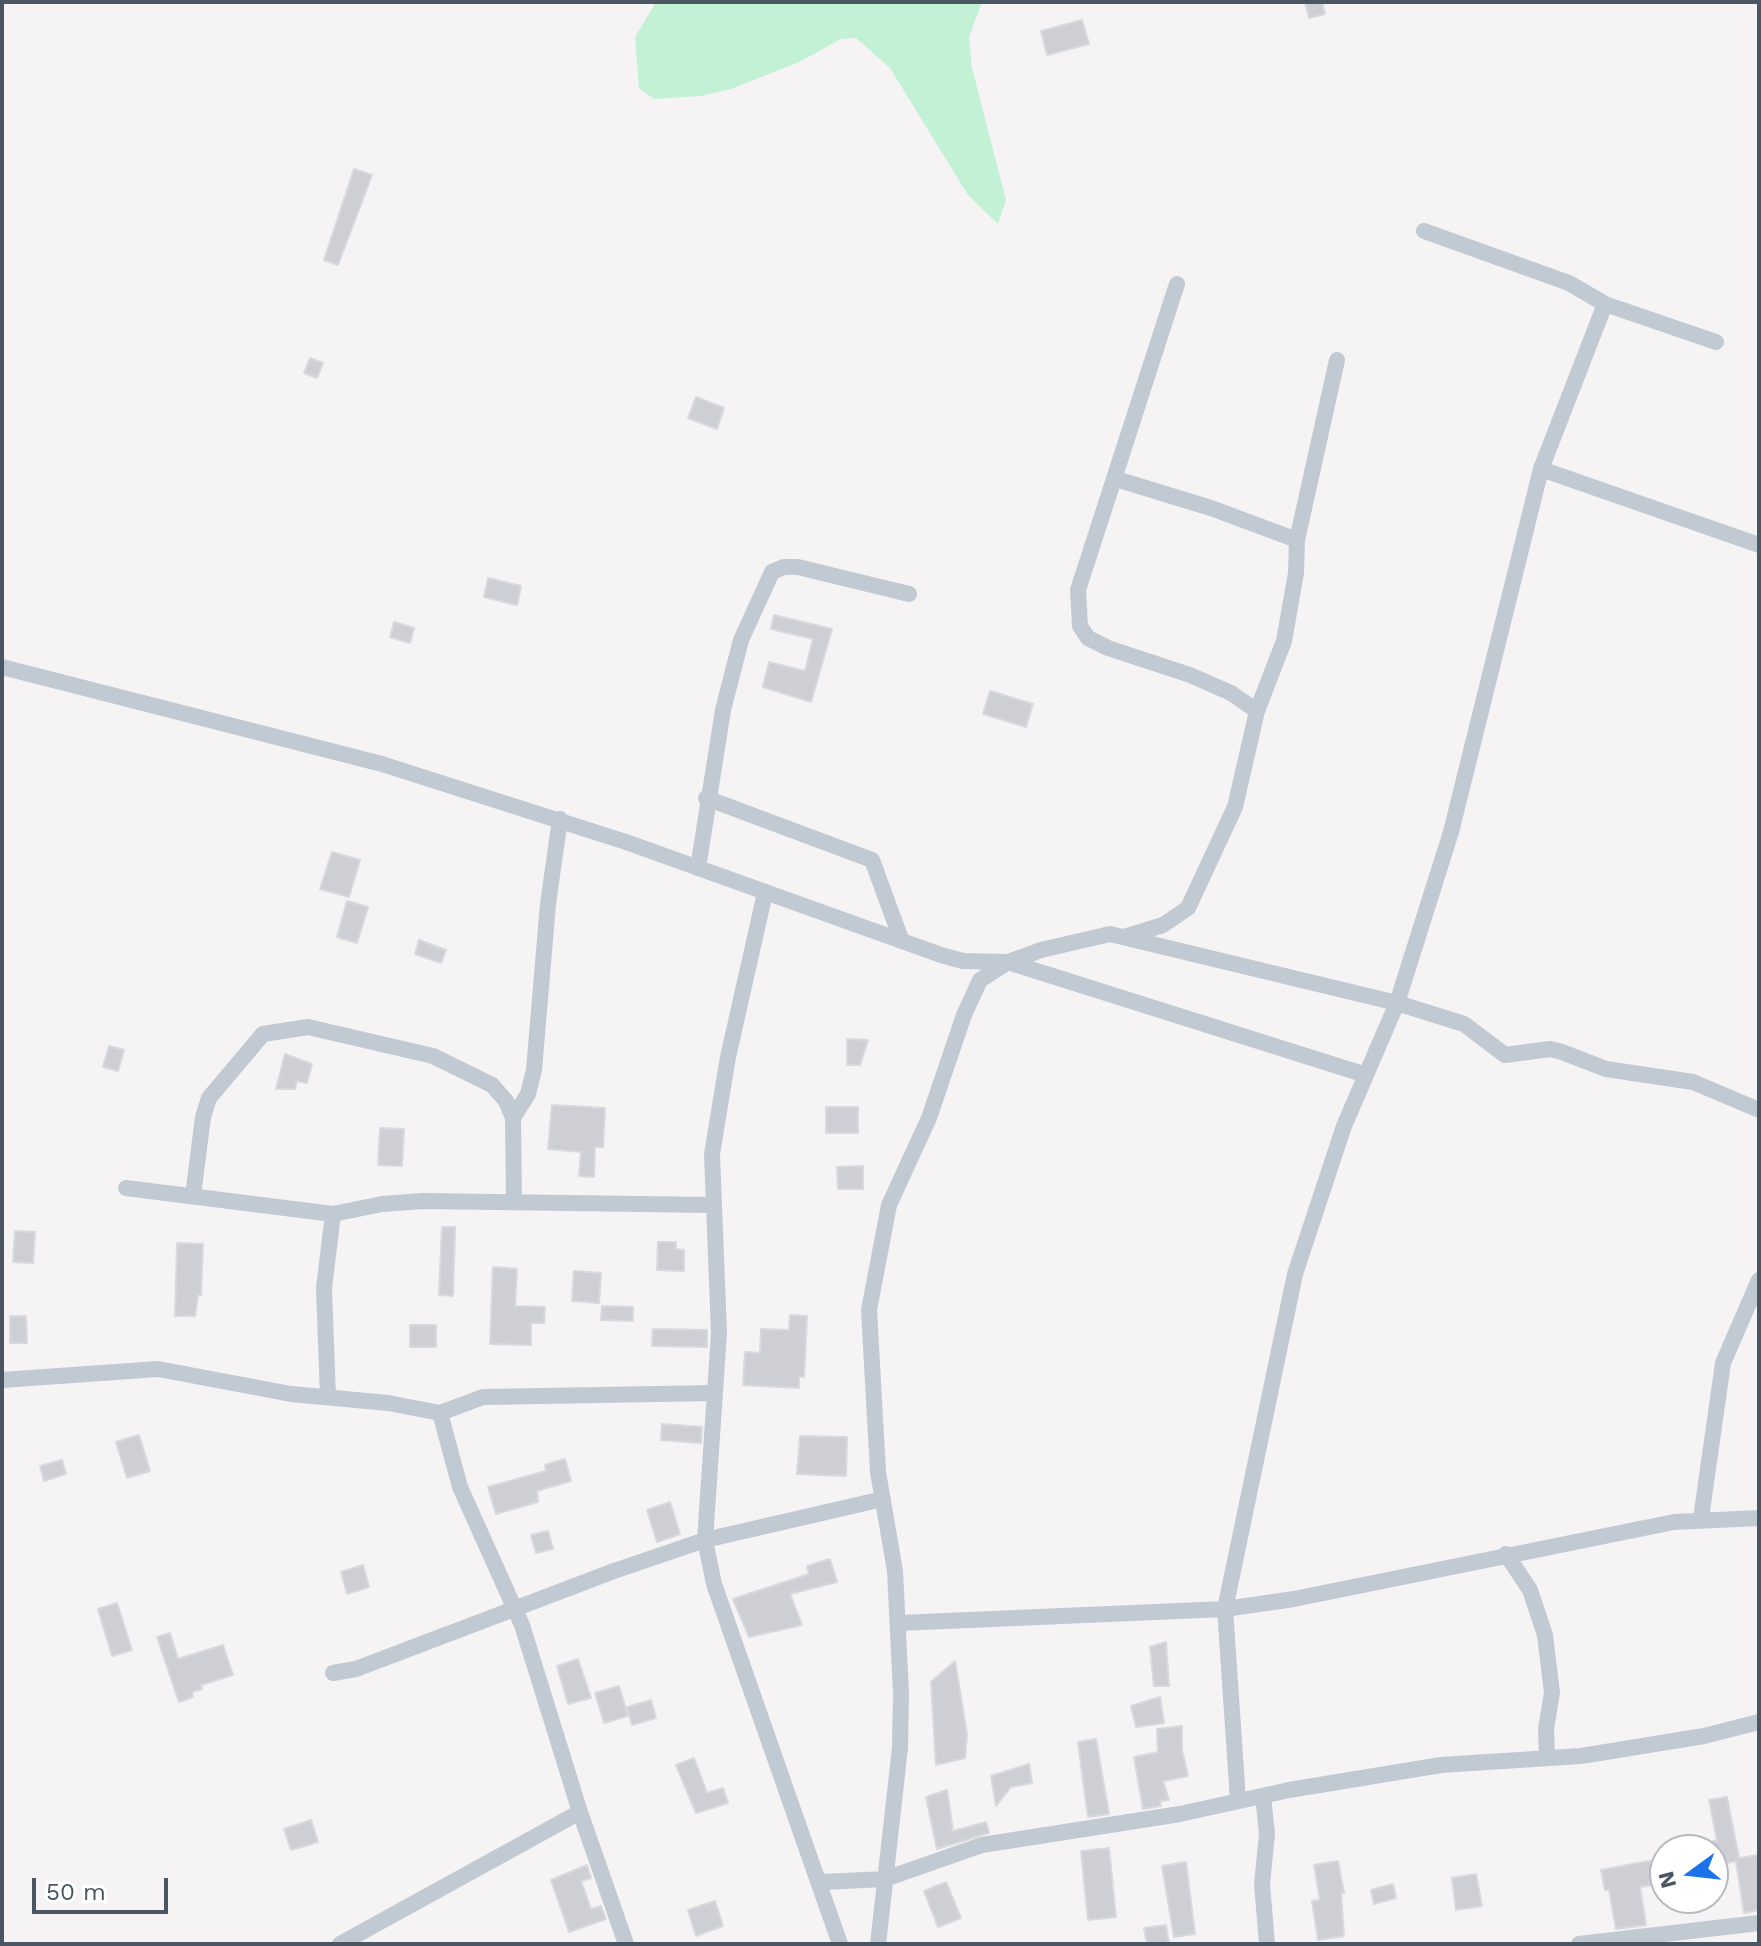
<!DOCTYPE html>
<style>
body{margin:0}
#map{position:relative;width:1761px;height:1946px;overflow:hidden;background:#f5f3f3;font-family:"Work Sans",sans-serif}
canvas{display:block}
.frame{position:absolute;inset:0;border:4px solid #4a5661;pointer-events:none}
.north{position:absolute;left:1649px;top:1834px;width:80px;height:80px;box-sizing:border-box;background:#fff;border:2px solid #b7bbc0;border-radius:50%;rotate:255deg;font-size:22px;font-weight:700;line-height:32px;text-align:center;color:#4a5661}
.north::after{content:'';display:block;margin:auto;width:28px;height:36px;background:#1a73e8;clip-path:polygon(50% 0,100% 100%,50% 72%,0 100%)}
.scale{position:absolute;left:32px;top:1878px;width:136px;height:36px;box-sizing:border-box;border:4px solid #4a5661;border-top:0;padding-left:10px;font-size:24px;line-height:28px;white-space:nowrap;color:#4a5661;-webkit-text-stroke:6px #fff;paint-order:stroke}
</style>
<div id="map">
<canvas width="1761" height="1946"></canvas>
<div class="frame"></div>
<div class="north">N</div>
<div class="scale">50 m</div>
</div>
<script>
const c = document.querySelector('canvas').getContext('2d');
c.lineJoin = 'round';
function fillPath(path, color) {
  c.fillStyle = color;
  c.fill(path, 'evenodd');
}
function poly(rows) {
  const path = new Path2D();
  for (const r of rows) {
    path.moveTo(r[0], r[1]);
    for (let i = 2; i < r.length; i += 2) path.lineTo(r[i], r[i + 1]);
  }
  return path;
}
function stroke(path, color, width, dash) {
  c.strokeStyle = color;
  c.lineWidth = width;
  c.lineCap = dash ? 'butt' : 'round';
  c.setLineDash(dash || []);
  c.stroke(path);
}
fillPath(poly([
 [656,2,982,2,969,37,972,68,1006,200,998,224,968,195,890,68,856,38,841,39,799,62,731,89,700,96,654,99,639,88,635,37]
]), '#c3f1d5');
const building = poly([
 [1305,2,1322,2,1325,14,1309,18,1305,2],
 [1082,20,1089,44,1047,55,1041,31,1082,20],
 [354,169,372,175,338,265,324,260,354,169],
 [310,358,323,363,317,378,304,373,310,358],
 [696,397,724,408,717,429,688,418,696,397],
 [488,578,521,586,517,605,484,597,488,578],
 [774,615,832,629,811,702,763,687,769,662,805,671,813,639,771,629,774,615],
 [394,622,414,628,410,643,390,637,394,622],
 [990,691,1033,704,1026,727,983,714,990,691],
 [332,852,360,860,349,897,320,889,332,852],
 [347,901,368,907,357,943,337,937,347,901],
 [419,940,446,950,441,963,415,954,419,940],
 [847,1039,868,1040,860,1065,847,1065,847,1039],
 [109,1046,124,1050,118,1071,103,1067,109,1046],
 [285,1054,312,1064,307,1083,297,1081,295,1089,276,1089,285,1054],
 [552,1105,605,1108,603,1147,595,1147,594,1177,579,1176,581,1152,548,1149,552,1105],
 [826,1107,858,1107,858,1133,826,1133,826,1107],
 [380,1128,404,1129,402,1166,378,1165,380,1128],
 [863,1166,863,1189,838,1189,837,1167,863,1166],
 [442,1227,455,1227,453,1296,439,1295,442,1227],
 [15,1231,35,1232,33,1263,13,1262,15,1231],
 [658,1242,676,1242,676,1249,684,1250,684,1271,657,1270,658,1242],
 [177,1243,203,1244,201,1295,198,1295,195,1316,175,1316,177,1243],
 [493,1267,517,1269,515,1306,545,1307,544,1323,531,1323,531,1345,490,1344,493,1267],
 [574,1271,601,1273,599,1303,572,1301,574,1271],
 [602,1306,633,1307,633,1321,601,1320,602,1306],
 [790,1315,807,1316,804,1377,799,1377,799,1388,743,1385,745,1352,760,1353,761,1329,789,1330,790,1315],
 [10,1316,26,1316,27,1343,10,1343,10,1316],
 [410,1325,436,1325,436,1347,410,1347,410,1325],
 [653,1329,707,1330,707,1347,652,1346,653,1329],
 [662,1424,702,1427,701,1443,661,1440,662,1424],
 [139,1435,150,1471,127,1478,116,1442,139,1435],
 [800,1436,847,1437,846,1476,797,1474,800,1436],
 [565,1459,571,1481,537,1491,538,1502,496,1514,488,1487,546,1471,545,1465,565,1459],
 [62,1460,66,1474,44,1481,40,1466,62,1460],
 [670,1502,680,1534,657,1542,647,1510,670,1502],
 [548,1531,553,1549,536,1553,531,1535,548,1531],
 [830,1559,837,1582,790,1594,802,1625,749,1637,733,1599,809,1574,807,1566,830,1559],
 [363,1565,369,1587,347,1594,341,1572,363,1565],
 [117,1603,132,1650,112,1656,98,1609,117,1603],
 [170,1633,178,1659,223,1645,233,1675,201,1685,202,1689,192,1692,193,1697,179,1702,157,1637,170,1633],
 [1166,1642,1169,1686,1154,1686,1150,1647,1166,1642],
 [578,1659,591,1698,568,1704,557,1666,578,1659],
 [955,1661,967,1734,965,1758,936,1765,931,1682,955,1661],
 [619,1686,628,1716,604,1723,595,1693,619,1686],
 [1160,1697,1164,1723,1136,1727,1131,1706,1160,1697],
 [651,1700,656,1718,632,1725,627,1707,651,1700],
 [1182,1726,1182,1750,1188,1776,1163,1781,1169,1800,1160,1801,1161,1806,1143,1809,1134,1757,1158,1752,1157,1729,1182,1726],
 [1096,1739,1109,1814,1088,1817,1078,1742,1096,1739],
 [694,1758,707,1793,723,1788,728,1803,696,1813,676,1765,694,1758],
 [1029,1764,1032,1783,1011,1787,996,1806,991,1776,1029,1764],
 [947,1790,953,1831,986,1822,989,1833,937,1849,926,1797,947,1790],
 [1727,1797,1739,1858,1759,1855,1759,1910,1744,1913,1736,1861,1713,1866,1713,1841,1717,1840,1709,1800,1727,1797],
 [311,1820,318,1842,291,1850,284,1829,311,1820],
 [1109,1848,1116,1917,1088,1920,1081,1851,1109,1848],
 [1665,1858,1665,1883,1640,1887,1646,1925,1616,1929,1609,1890,1605,1890,1601,1870,1665,1858],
 [1338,1861,1344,1893,1341,1893,1344,1936,1318,1940,1312,1901,1320,1900,1314,1865,1338,1861],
 [1186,1862,1195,1934,1174,1937,1162,1866,1186,1862],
 [587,1865,591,1878,581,1881,591,1909,601,1906,606,1919,569,1932,551,1880,587,1865],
 [1476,1874,1482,1906,1456,1910,1452,1878,1476,1874],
 [946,1882,961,1918,938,1927,924,1891,946,1882],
 [1393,1884,1396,1898,1374,1904,1371,1890,1393,1884],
 [715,1901,723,1926,696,1936,688,1910,715,1901],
 [1166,1925,1169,1944,1147,1944,1144,1928,1166,1925]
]);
fillPath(building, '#cdcfd5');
stroke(building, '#d7d9de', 2);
stroke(poly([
 [1424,231,1569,283,1605,304,1716,342],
 [1177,284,1078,590,1080,626,1088,638,1108,648,1190,675,1231,693,1257,711],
 [1541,469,1759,545],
 [1116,479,1211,508,1297,540],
 [2,667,382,764,626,842,941,955,963,961,1008,962,1366,1075],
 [706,798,872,860,901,939],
 [698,868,723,710,741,640,772,572,784,567,798,567,909,594],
 [765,893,728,1057,712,1154,719,1333,705,1540,714,1584,840,1944],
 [1124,937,1163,925,1188,908,1235,807,1257,711,1284,641,1296,573,1297,540,1337,360],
 [513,1118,528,1094,534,1070,548,904,560,819],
 [126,1188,333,1214,382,1204,423,1201,712,1205],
 [193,1196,203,1117,209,1098,263,1034,308,1027,433,1056,492,1085,506,1101,513,1118,514,1200],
 [2,1380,158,1369,291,1394,388,1403,440,1413,483,1397,715,1393],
 [328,1397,324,1288,333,1214],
 [440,1413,460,1487,522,1625,580,1812,626,1944],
 [1701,1518,1723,1363,1759,1280],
 [1506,1554,1530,1590,1545,1635,1552,1693,1546,1729,1547,1758],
 [899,1623,1225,1609,1294,1599,1674,1522,1759,1518],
 [333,1673,356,1669,614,1571,705,1540,883,1499],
 [1263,1796,1267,1834,1262,1884,1267,1944],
 [1238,1800,1225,1609,1295,1274,1344,1126,1397,1003,1451,832,1541,469,1605,304],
 [822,1882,885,1879,982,1845,1180,1814,1289,1790,1441,1765,1581,1756,1704,1736,1759,1722],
 [340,1944,580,1812],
 [878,1944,900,1748,901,1693,895,1571,878,1472,869,1310,889,1205,929,1118,964,1015,980,980,1008,962,1041,950,1110,934,1397,1003,1464,1024,1505,1055,1550,1049,1562,1052,1606,1069,1693,1082,1759,1110],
 [1579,1944,1759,1923]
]), '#c1cad2', 16);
</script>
